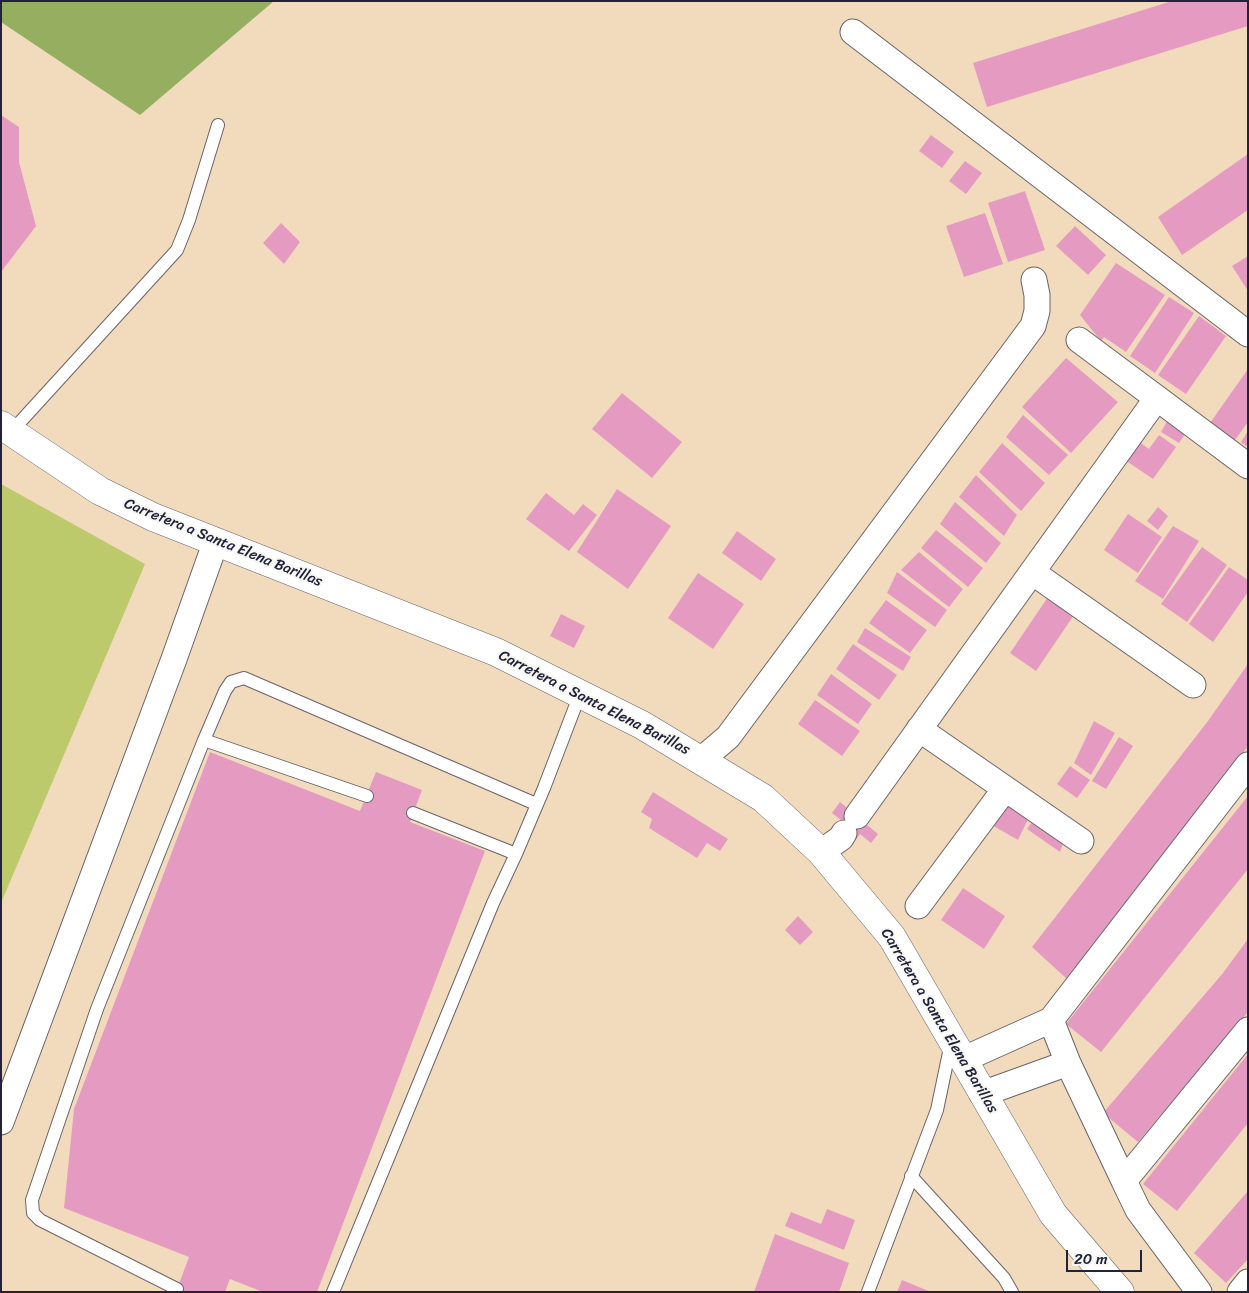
<!DOCTYPE html>
<style>
body{margin:0}
#map{position:relative;width:1249px;height:1293px;overflow:hidden;background:#f2dbbc;font-family:Sriracha,sans-serif}
canvas{display:block}
.frame{position:absolute;inset:0;border:2px solid #22223b;pointer-events:none}
.scale{position:absolute;left:1066px;top:1250px;width:76px;height:22px;box-sizing:border-box;border:2px solid #22223b;border-top:0;padding-left:6px;font-size:15px;line-height:18px;white-space:nowrap;color:#22223b;-webkit-text-stroke:4px #f6f6f2;paint-order:stroke}
</style>
<div id="map">
<canvas width="1249" height="1293"></canvas>
<div class="frame"></div>
<div class="scale">20 m</div>
</div>
<script>
const c = document.querySelector('canvas').getContext('2d');
c.lineJoin = 'round';
function fillPath(path, color) {
  c.fillStyle = color;
  c.fill(path, 'evenodd');
}
function poly(rows) {
  const path = new Path2D();
  for (const r of rows) {
    path.moveTo(r[0], r[1]);
    for (let i = 2; i < r.length; i += 2) path.lineTo(r[i], r[i + 1]);
  }
  return path;
}
function stroke(path, color, width, dash) {
  c.strokeStyle = color;
  c.lineWidth = width;
  c.lineCap = dash ? 'butt' : 'round';
  c.setLineDash(dash || []);
  c.stroke(path);
}
function label(font, color, halo, rows, align = 'center') {
  c.font = font + ' Sriracha,sans-serif';
  c.lineWidth = 4;
  c.setLineDash([]);
  c.textBaseline = 'middle';
  c.strokeStyle = halo;
  c.fillStyle = color;
  for (const [text, x, y, turn = 0] of rows) {
    c.save();
    c.translate(x, y);
    c.rotate((+turn || 0) * Math.PI / 180);
    c.textAlign = isNaN(turn) ? turn : align;
    if (halo) c.strokeText(text, 0, 0);
    c.fillText(text, 0, 0);
    c.restore();
  }
}
fillPath(poly([
 [1,484,145,564,1,903]
]), '#bcca6c');
fillPath(poly([
 [1,1,274,1,140,115,1,22]
]), '#95ae60');
fillPath(poly([
 [1172,1,1248,1,1248,26,987,107,973,63],
 [1,115,19,127,19,162,36,226,1,272],
 [931,135,954,152,942,168,919,151],
 [1248,154,1248,210,1182,255,1158,217],
 [965,161,982,173,966,194,949,181],
 [1025,191,1045,250,1008,262,988,203],
 [985,213,1003,264,964,277,946,226],
 [281,223,300,242,284,264,263,243],
 [1075,226,1106,255,1088,275,1056,246],
 [1248,256,1248,291,1232,266],
 [1116,263,1165,295,1126,352,1104,337,1101,341,1080,315],
 [1169,297,1194,313,1155,373,1130,356],
 [1199,316,1226,336,1186,394,1158,375],
 [1066,358,1118,402,1071,453,1022,407],
 [1248,369,1248,422,1235,440,1210,423],
 [622,393,682,442,652,478,592,429],
 [1023,415,1068,455,1049,475,1006,437],
 [1170,416,1189,428,1179,443,1161,432],
 [1248,431,1248,447,1241,442],
 [1159,435,1176,447,1153,479,1122,458,1135,439,1149,449],
 [1002,443,1045,483,1021,511,979,472],
 [976,475,1017,515,1004,536,959,497],
 [617,489,671,526,628,589,577,552],
 [546,493,574,515,583,504,597,515,569,551,526,519],
 [955,502,1001,543,986,563,940,524],
 [1158,507,1168,516,1158,530,1147,521],
 [1128,514,1162,537,1138,573,1104,550],
 [1173,526,1199,541,1163,599,1135,581],
 [936,530,983,568,968,587,921,548],
 [737,531,776,559,761,581,722,553],
 [1202,547,1227,565,1187,622,1161,604],
 [919,552,963,589,949,607,901,570],
 [1229,567,1248,580,1248,592,1213,642,1189,624],
 [897,572,947,610,935,627,887,593],
 [698,573,744,604,713,649,668,618],
 [1048,597,1074,615,1036,671,1010,653],
 [886,600,927,630,910,653,869,623],
 [561,614,585,626,574,648,550,636],
 [865,628,911,657,903,671,857,642],
 [853,644,897,675,879,700,836,669],
 [1248,664,1248,746,1212,798,1068,980,1032,947,1208,721],
 [831,674,872,704,858,724,817,695],
 [815,700,860,731,842,756,798,724],
 [1094,721,1115,733,1091,775,1074,763],
 [1119,737,1133,746,1106,789,1092,781],
 [210,752,360,811,376,772,422,790,410,822,485,851,317,1292,263,1292,230,1279,225,1292,176,1292,189,1257,64,1208,74,1109],
 [1070,766,1090,780,1077,798,1057,784],
 [653,792,728,839,720,851,707,843,697,858,649,828,652,819,641,812],
 [1006,795,1032,811,1018,840,990,824],
 [1248,796,1248,869,1101,1052,1066,1024],
 [840,802,878,834,871,843,860,834,854,842,836,827,841,820,832,813],
 [1037,815,1066,836,1060,852,1027,829],
 [963,888,1005,916,984,949,941,920],
 [798,916,813,932,800,945,785,930],
 [1248,939,1248,1012,1138,1142,1103,1113,1223,973],
 [1248,1054,1248,1123,1177,1211,1143,1184],
 [1248,1191,1248,1259,1226,1283,1194,1253],
 [827,1209,855,1220,844,1250,785,1226,791,1212,821,1224],
 [775,1234,849,1263,839,1292,754,1292],
 [902,1280,931,1292,897,1292]
]), '#e59bc1');
const lane = poly([
 [11,432,177,250,189,220,218,125],
 [204,740,225,691,231,682,244,678,536,804],
 [516,854,544,788,580,694],
 [911,1176,1004,1278,1012,1292],
 [177,1289,40,1220,33,1213,32,1200,97,1009,204,740,367,796],
 [333,1292,493,903,516,854,413,813],
 [868,1292,937,1110,951,1043]
]);
const street = poly([
 [853,32,1248,334],
 [1079,340,1248,466],
 [1032,572,1193,685],
 [919,729,1081,841],
 [701,760,728,737,1033,326,1037,311,1037,295,1034,280],
 [1248,765,1051,1020,1068,1063,1124,1181,1248,1030],
 [857,816,1157,398],
 [821,852,841,838,844,833],
 [918,906,1005,789],
 [962,1060,1051,1020],
 [982,1094,1068,1063],
 [1,1122,174,659,216,541],
 [1124,1181,1138,1210,1199,1292],
 [1240,1292,1248,1282]
]);
const secondary = poly([
 [1,425,100,491,153,517,496,652,642,725,763,798,821,852,892,937,1053,1214,1120,1292]
]);
stroke(lane, '#6b6368', 14);
stroke(street, '#6b6368', 27);
stroke(secondary, '#6b6368', 29);
stroke(lane, '#fff', 12);
stroke(street, '#fff', 25);
stroke(secondary, '#fff', 28);
label('15px', '#22223b', '#f6f6f2', [
 ["Carretera a Santa Elena Barillas",223,543,22],
 ["Carretera a Santa Elena Barillas",594,703,27],
 ["Carretera a Santa Elena Barillas",939,1021,59]
]);
</script>
